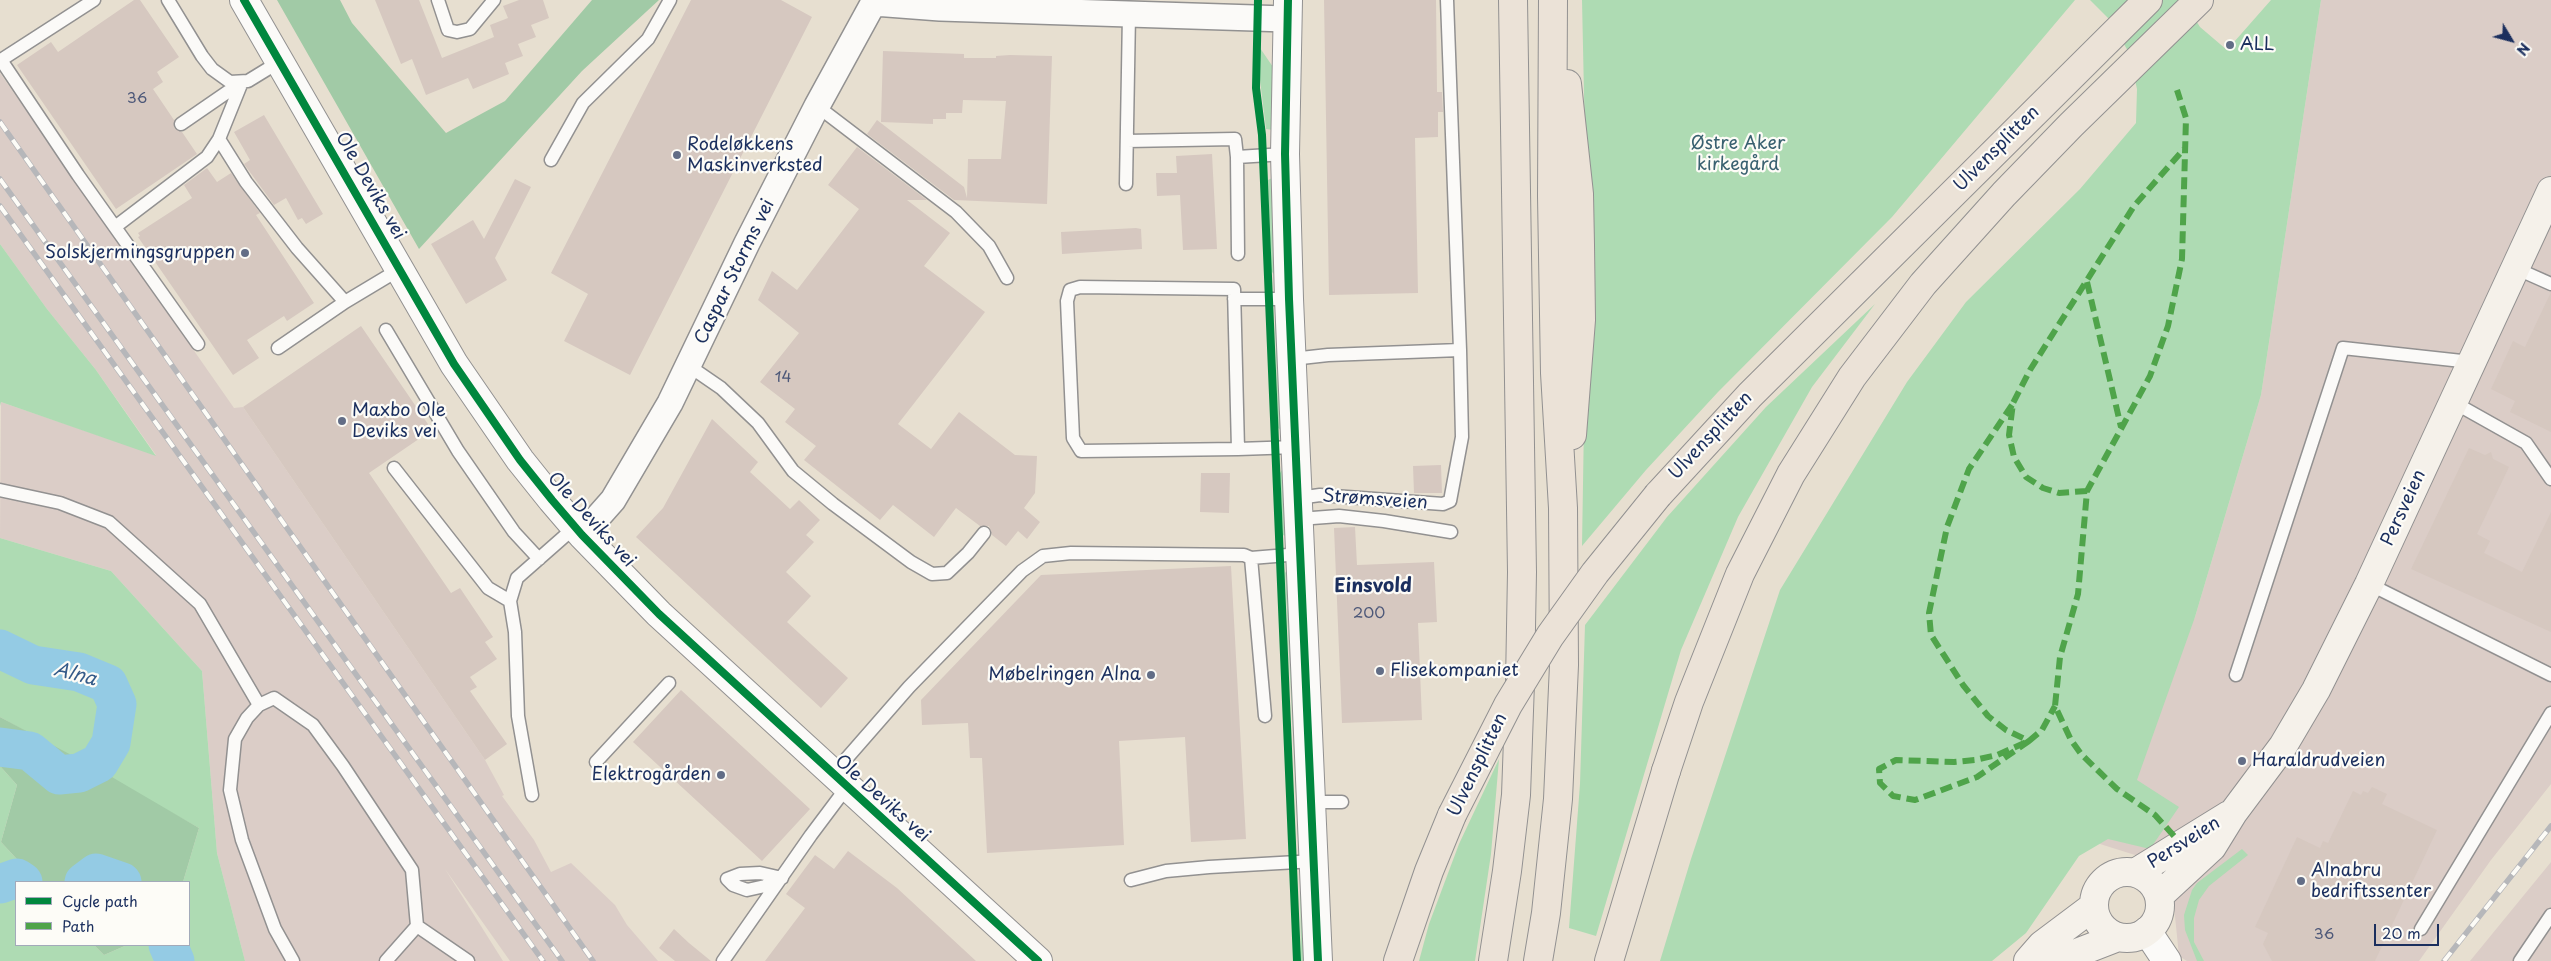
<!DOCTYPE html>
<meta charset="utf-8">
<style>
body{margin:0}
#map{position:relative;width:2551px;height:961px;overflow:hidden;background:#e7dfd0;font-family:"Playpen Sans",sans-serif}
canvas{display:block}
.legend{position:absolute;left:15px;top:881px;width:175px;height:65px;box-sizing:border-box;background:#fdfcf7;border:1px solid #a3aaba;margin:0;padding:6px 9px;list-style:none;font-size:15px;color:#1b2f5e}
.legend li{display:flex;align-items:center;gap:10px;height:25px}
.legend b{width:25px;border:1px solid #a3aaba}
.north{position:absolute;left:2486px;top:15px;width:50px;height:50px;-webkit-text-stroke:4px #fdfcf7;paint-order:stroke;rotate:127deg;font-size:14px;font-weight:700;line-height:20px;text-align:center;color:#1b2f5e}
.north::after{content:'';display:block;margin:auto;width:18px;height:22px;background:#1b2f5e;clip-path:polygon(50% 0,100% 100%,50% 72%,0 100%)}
.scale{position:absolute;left:2374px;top:924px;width:65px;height:22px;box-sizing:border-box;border:2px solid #1b2f5e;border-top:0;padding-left:6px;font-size:15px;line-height:18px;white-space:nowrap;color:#1b2f5e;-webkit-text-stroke:4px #fdfcf7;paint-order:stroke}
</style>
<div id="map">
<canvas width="2551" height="961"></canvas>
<ul class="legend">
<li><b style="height:6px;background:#00873e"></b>Cycle path</li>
<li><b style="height:6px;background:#4fa44a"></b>Path</li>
</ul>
<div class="north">N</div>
<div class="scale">20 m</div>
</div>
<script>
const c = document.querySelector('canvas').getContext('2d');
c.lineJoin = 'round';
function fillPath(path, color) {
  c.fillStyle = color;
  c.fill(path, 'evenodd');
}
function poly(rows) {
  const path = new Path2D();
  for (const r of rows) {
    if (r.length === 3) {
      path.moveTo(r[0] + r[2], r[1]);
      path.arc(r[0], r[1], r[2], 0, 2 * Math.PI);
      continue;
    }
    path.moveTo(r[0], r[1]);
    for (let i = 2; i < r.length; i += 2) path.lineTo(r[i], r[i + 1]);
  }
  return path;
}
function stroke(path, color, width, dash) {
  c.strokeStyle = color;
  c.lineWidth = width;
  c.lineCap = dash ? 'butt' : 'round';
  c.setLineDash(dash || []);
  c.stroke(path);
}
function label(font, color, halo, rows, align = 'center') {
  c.font = font + ' "Playpen Sans",sans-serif';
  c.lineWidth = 4.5;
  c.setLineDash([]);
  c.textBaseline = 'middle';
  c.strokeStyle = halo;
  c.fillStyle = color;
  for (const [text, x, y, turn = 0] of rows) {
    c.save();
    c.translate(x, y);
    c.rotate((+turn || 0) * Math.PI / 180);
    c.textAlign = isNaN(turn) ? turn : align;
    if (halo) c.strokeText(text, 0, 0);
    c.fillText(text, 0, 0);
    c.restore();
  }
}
fillPath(poly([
 [2321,0,2551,0,2551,784,2491,860,2419,961,2187,961,2179,956,2170,866,2081,838,2195,617,2261,395],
 [0,73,234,408,243,407,485,760,504,795,502,796,534,840,551,872,571,863,615,905,627,925,658,961,510,961,445,869,503,961,245,961,217,853,202,671,111,571,0,538,1,402,156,455,96,370,47,309,0,244],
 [2551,862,2551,961,2470,961]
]), '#dbcdc7');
fillPath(poly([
 [1582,0,2075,0,1892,217,1718,392,1646,470,1582,546,1587,235],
 [2090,0,2183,0,2200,27,2227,50,2271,0,2321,0,2261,395,2195,617,2137,780,2179,807,2150,849,2108,839,2079,856,2026,933,1992,961,1660,961,1691,859,1780,590,1907,382,1966,302,2080,189,2136,123,2137,89,2129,53,2111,21],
 [1260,48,1273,67,1273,130,1266,129,1260,80],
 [1274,177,1277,273,1274,274,1271,271,1268,180],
 [0,244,47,309,96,370,156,456,1,402,0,406],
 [1875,304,1812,387,1738,517,1681,650,1596,936,1569,928,1580,784,1585,625,1667,517,1766,407],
 [1275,322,1279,322,1281,430,1278,428],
 [1282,470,1286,470,1289,537,1283,535,1280,473],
 [0,538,111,571,202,671,217,853,245,961,0,961,0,766,17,785,1,842,38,882,16,882,16,945,94,945,104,955,127,945,189,945,189,882,183,882,199,828,0,717],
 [1287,570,1301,842,1298,839,1285,573],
 [1499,759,1491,854,1475,961,1419,961,1429,924,1459,844],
 [2242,849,2248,855,2209,886,2199,900,2194,918,2194,942,2204,961,2197,961,2185,930,2184,915,2192,890,2197,883],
 [1301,886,1307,961,1301,961,1300,889]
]), '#aedbb3');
fillPath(poly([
 [277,0,340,0,352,23,446,133,505,101,592,0,659,0,582,71,419,249],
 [0,717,105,773,199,828,183,882,38,882,1,842,17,785,0,766],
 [94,945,127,945,104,955]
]), '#a1caa6');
stroke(poly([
 [0,649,33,665,79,672,108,684,117,704,111,743,99,763,79,773,59,775,30,751,0,747],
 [84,882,96,873,122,882],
 [0,884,17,878,23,882],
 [168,945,175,961]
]), '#94cbe4', 39);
fillPath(poly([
 [134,0,140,0,179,57,157,72,163,82,153,89,174,120,174,128,182,132,197,154,116,209,17,65,51,42,58,52],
 [375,0,419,0,442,58,494,37,490,25,508,18,503,6,519,0,543,0,549,18,531,25,536,37,518,44,523,56,505,63,509,74,473,89,468,78,426,95,412,59,401,64],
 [691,0,781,0,812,17,630,375,564,341,588,294,551,273],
 [1324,0,1436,0,1437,92,1442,92,1443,112,1438,112,1438,137,1415,138,1418,293,1329,295],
 [883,51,964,54,964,58,996,58,996,56,1010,55,1052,56,1047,204,954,200,867,134,877,120,964,187,967,198,968,159,1001,159,1006,101,963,100,962,113,946,113,946,119,933,119,933,124,881,122],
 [264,115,323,214,306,224,302,218,298,220,286,198,274,205,244,164,250,160,234,132],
 [857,147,927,200,907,200,950,233,924,266,985,312,898,424,931,449,959,412,1015,455,1037,456,1035,493,1024,508,1040,522,1027,539,1018,531,1006,546,992,535,989,526,980,526,956,508,934,537,893,505,880,520,804,460,816,446,785,422,795,409,760,382,799,333,758,300,772,271,797,290,859,209,828,185],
 [1212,154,1217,249,1183,250,1180,195,1157,196,1156,173,1177,173,1176,156],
 [207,168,217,182,231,173,260,213,256,215,314,303,287,321,284,316,247,340,259,358,233,375,138,237,140,236,138,233,192,198,184,185],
 [515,179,531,187,495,258,507,280,466,304,431,244,473,220,484,239],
 [1136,228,1141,229,1142,249,1062,254,1061,232],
 [2551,292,2551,432,2510,412,2515,401,2491,389,2513,341,2525,347],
 [361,326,432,430,369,473,451,593,460,588,493,637,485,642,497,659,470,677,477,687,470,691,507,744,485,760,243,407],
 [712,419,758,462,750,472,790,509,799,500,820,520,806,535,814,542,786,572,811,596,787,622,848,678,821,708,636,537,663,508],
 [2469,448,2485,455,2491,452,2493,459,2509,467,2477,534,2490,541,2484,553,2522,572,2551,512,2551,632,2411,569],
 [1441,465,1442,493,1414,493,1413,466],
 [1201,473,1230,473,1229,513,1200,512],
 [1355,527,1357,565,1434,562,1437,622,1418,623,1422,720,1342,723,1334,528],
 [1231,566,1246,839,1191,842,1185,737,1119,741,1124,845,987,853,982,758,970,758,968,723,922,725,921,700,1041,575],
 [681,690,810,809,762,861,633,742],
 [2372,787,2387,794,2382,804,2437,830,2375,961,2272,961,2263,944,2268,933,2255,927,2297,837,2320,848,2323,841,2328,843,2353,791,2361,795,2363,791,2368,793],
 [848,851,897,888,976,961,765,961,805,908,786,894,815,855,834,869],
 [674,929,689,943,711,961,675,961,659,948]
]), '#d6c8c0');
const service = poly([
 [94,0,1,60,78,175,198,344],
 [168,0,202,56,212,69,230,82,248,81,279,62],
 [438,0,448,30,457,32,470,29,494,0],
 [817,106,956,212,989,246,1007,278],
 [181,124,242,82],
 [219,139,246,182,297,248,345,302],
 [1127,141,1235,139,1237,157,1285,154],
 [1237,157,1238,254],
 [551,160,583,103,648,39,670,0],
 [1126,184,1129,14],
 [115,227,207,157,219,139,242,82],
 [2515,268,2551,284],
 [1234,299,1289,299],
 [386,330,458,451,514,532,539,559],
 [278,348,345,302,400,269],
 [1292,359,1328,355,1460,350,1447,0],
 [689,366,721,388,758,423,793,471,833,504,911,562,932,574,947,573,968,553,984,533],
 [2453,402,2526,443,2551,479],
 [1238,449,1234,289,1080,287,1070,290,1067,301,1073,438,1081,451,1238,449,1296,447],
 [394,468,488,588,510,601],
 [0,490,60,503,109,522,200,604,259,705],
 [1298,498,1320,495,1443,504,1450,501,1462,437,1460,350],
 [1299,519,1339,516,1384,521,1451,532],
 [1251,558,1265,716],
 [2369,584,2551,675],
 [2236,675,2343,348,2471,362],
 [596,762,669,683],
 [833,774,909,687,1022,571,1043,556,1071,553,1244,555,1251,558,1300,554],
 [532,795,518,716,515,632,510,601,517,578,575,527],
 [1312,802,1342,802],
 [760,873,782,878,765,886,747,890,733,885,727,879,740,874,760,873],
 [1131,880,1166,871,1209,867,1315,861],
 [2421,929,2551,713],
 [293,961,275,929,242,840,230,790,235,739,247,718,259,705,274,698,313,725,343,766,412,870,417,926,468,961],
 [386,961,417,926],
 [723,961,811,835,847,787],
 [2520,961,2551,915]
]);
const minor = poly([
 [874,3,940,8,1286,19],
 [582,535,613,500,670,403,747,243,817,106,875,0]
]);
const tertiary = poly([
 [244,0,454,364,520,460,552,500,582,535,659,614,1038,961],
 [1288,0,1285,154,1289,299,1318,961],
 [2147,931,2167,961]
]);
const secondary = poly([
 [2127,905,33],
 [2135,873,2229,815],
 [2159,896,2212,847,2233,813,2283,746,2316,690,2369,584,2551,191],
 [2028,961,2042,945,2094,906],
 [2056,961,2118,937]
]);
const trunk = poly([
 [1666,771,1689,702,1740,574,1791,474,1852,377,1923,284,2004,194,2071,125,2199,0]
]);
const motorway = poly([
 [1567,84,1579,194,1580,245,1581,320,1572,435],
 [1658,495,1750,395,2148,0],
 [1398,961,1429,871,1452,815],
 [1493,961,1507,871,1516,795,1520,683,1522,572,1513,0],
 [1538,961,1546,913,1558,799,1564,665,1563,508,1555,373,1552,196,1553,0],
 [1609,961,1666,771]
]);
stroke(service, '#929191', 15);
stroke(minor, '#929191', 28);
stroke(tertiary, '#929191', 30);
stroke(secondary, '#929191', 30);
stroke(trunk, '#929191', 30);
stroke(motorway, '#929191', 30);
stroke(service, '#fbfaf8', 12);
stroke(minor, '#fbfaf8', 25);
stroke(tertiary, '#fbfaf8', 28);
stroke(secondary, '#f5f1ea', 28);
stroke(trunk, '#ebe2d7', 28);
stroke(motorway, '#ebe2d7', 28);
const rail = poly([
 [0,122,593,961],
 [0,179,562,961],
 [0,206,543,961],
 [2444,961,2551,826]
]);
stroke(rail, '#b6b7ba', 5.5);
stroke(rail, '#fdfcf7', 4, [11]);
const motorwayBridge = poly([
 [1452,815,1508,705,1550,636,1595,573,1658,495]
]);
stroke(motorwayBridge, '#929191', 30, []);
stroke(motorwayBridge, '#ebe2d7', 28);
stroke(poly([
 [2087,282,2121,427],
 [2012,405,1969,469,1947,527,1929,613,1931,635,1963,685,1988,716,2006,730,2029,741,2042,730,2055,706],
 [2087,491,2059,493,2043,488,2026,477,2014,457,2009,435,2013,403,2030,370,2134,206,2184,149],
 [2029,741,1977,777,1915,800,1893,796,1880,783,1879,769,1896,760,1954,762,1975,760,1997,755,2029,741],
 [2174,836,2155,815,2117,789,2081,754,2071,740,2055,706,2060,657,2078,594,2087,491,2150,376,2168,326,2182,259,2186,118,2177,90]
]), '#4fa44a', 6, [12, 6]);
stroke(poly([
 [244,0,454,364,520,460,552,500,582,535,659,614,1038,961],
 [1258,0,1256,88,1262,135,1297,961],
 [1288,0,1285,154,1289,299,1318,961]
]), '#00873e', 8);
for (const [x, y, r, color] of [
 [2230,45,5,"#626d86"],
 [677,155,5,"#626d86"],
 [245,253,5,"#626d86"],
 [342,421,5,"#626d86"],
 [1380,671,5,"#626d86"],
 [1151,675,5,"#626d86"],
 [2242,761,5,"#626d86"],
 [721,775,5,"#626d86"],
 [2301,881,5,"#626d86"]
]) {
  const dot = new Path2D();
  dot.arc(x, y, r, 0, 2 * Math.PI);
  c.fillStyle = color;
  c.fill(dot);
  stroke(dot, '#fdfcf7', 2);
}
label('15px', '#4c5778', null, [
 ["36",137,99],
 ["14",783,378],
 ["200",1369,614],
 ["36",2324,935]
]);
label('18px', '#1b2f5e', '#fdfcf7', [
 ["ALL",2240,45],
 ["Rodeløkkens",687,145],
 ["Maskinverksted",687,166],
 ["Solskjermingsgruppen",235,253,"right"],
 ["Maxbo Ole",352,411],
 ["Deviks vei",352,432],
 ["Flisekompaniet",1390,671],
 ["Møbelringen Alna",1141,675,"right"],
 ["Haraldrudveien",2252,761],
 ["Elektrogården",711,775,"right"],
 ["Alnabru",2311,871],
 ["bedriftssenter",2311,892]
], 'left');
label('18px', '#396170', '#fdfcf7', [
 ["Østre Aker",1738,144],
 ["kirkegård",1738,165]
]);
label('18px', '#1b2f5e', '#fdfcf7', [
 ["Ulvensplitten",1997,149,-45],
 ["Ole Deviks vei",370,186,60],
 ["Caspar Storms vei",735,272,-64],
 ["Ulvensplitten",1711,436,-47],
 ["Strømsveien",1375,500,4],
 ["Persveien",2404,508,-65],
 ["Ole Deviks vei",591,520,48],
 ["Ulvensplitten",1478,765,-64],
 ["Ole Deviks vei",882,799,42],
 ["Persveien",2184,843,-32]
]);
label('bold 19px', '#1b2f5e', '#fdfcf7', [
 ["Einsvold",1373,587]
]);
label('italic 19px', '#355b89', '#fdfcf7', [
 ["Alna",75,675,15]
]);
</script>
